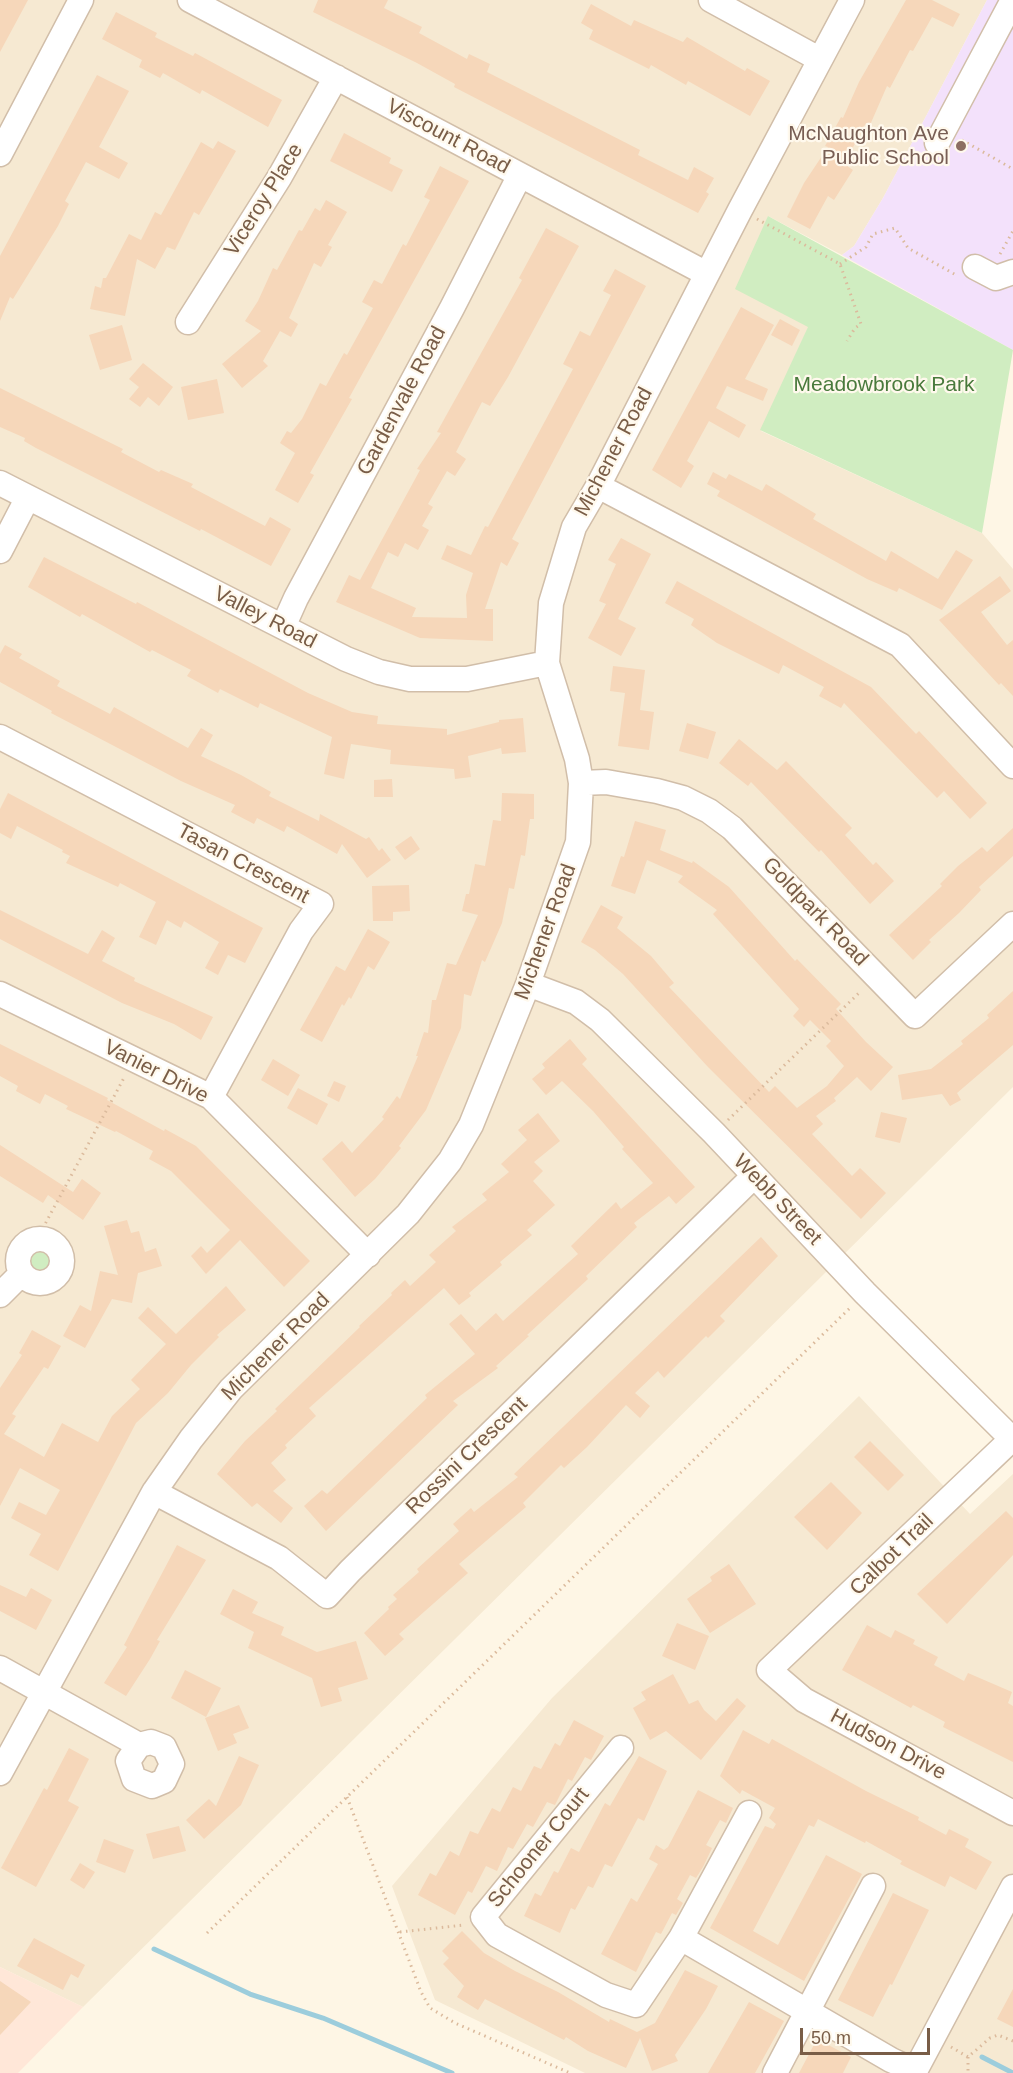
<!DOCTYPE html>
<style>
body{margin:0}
#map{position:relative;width:1013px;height:2073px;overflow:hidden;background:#fef6e5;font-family:Helvetica,sans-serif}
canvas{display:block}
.scale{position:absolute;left:800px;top:2028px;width:130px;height:27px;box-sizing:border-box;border:3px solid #795d47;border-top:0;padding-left:8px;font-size:18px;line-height:21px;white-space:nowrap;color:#795d47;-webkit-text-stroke:4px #fff9ed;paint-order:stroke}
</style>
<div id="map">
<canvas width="1013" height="2073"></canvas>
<div class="scale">50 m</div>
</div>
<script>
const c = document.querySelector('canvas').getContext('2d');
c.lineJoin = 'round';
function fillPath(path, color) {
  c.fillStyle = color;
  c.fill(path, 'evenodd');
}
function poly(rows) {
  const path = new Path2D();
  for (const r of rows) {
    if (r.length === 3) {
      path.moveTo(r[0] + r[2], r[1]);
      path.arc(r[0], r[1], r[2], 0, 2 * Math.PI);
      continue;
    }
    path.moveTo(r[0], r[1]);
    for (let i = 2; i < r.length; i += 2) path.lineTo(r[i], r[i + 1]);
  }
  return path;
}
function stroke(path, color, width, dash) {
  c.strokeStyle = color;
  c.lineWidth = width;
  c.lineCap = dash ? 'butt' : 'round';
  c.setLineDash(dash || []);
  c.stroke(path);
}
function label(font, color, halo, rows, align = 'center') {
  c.font = font + ' Helvetica,sans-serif';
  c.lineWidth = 4.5;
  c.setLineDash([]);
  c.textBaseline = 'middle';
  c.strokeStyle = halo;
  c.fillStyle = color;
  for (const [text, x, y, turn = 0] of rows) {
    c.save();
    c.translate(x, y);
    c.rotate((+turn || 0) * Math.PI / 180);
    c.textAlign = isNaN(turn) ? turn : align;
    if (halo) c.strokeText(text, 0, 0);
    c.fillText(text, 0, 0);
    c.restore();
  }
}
fillPath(poly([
 [0,0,987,0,883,198,854,246,842,255,768,216,809,326,761,431,982,533,1013,569,1013,1087,83,2007,0,1967],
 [859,1396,970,1514,1013,1474,1013,2073,585,2073,435,2000,392,1886,552,1698]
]), '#f6e9d2');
fillPath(poly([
 [0,1967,83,2007,18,2073,0,2073]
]), '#ffe7d8');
fillPath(poly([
 [987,0,1013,0,1013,350,842,255,854,246,883,198]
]), '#f3e1fb');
fillPath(poly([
 [768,216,1013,350,982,533,760,430,808,327,735,289],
 [41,1261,12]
]), '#d0edc1');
stroke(poly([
 [154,1949,250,1994,323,2018,452,2073],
 [982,2057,1013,2073]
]), '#9ccddc', 5);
fillPath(poly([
 [0,0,28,0,0,52],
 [318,0,388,0,384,8,422,27,419,33,467,59,469,54,490,64,487,72,640,150,638,155,688,180,694,167,714,178,706,192,709,194,698,213,454,87,455,84,417,63,313,12],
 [906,0,932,0,960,14,953,27,932,17,913,51,910,50,890,88,887,86,870,125,866,123,844,164,853,170,834,200,828,196,810,229,787,217,804,183,828,147,825,146,841,117,843,118,859,82],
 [591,4,631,26,634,20,683,42,687,37,745,71,747,68,770,81,750,116,688,81,686,85,651,65,649,69,589,39,593,30,581,23],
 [116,12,157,33,155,37,193,56,195,53,282,100,268,127,202,90,200,94,163,73,160,78,139,67,142,60,102,39],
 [97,75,129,91,99,147,128,163,119,179,86,162,65,201,69,204,58,226,13,299,10,297,0,321,0,256],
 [344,133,391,158,389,163,403,170,392,192,330,161],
 [218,141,236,151,199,215,194,212,175,250,167,247,155,269,137,259,125,316,90,309,95,286,101,288,103,278,106,278,129,234,141,240,155,212,161,215,201,142,213,149],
 [440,166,469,181,349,398,352,399,310,473,314,475,298,503,275,490,295,453,280,443,287,431,291,433,302,419,320,383,326,386,344,353,347,355,373,308,362,302,374,280,382,284,403,244,406,246,430,200,424,197],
 [326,200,347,212,328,245,332,247,321,267,314,263,289,318,298,324,291,337,280,331,263,361,268,366,242,388,222,364,261,331,245,321,258,301,273,268,277,270,299,230,302,231,315,208,320,211],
 [546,228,579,246,508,377,490,406,482,402,456,452,466,459,455,476,447,471,428,504,433,507,422,526,429,530,418,550,405,543,398,557,388,552,371,588,416,608,412,617,467,618,466,595,473,573,441,559,447,545,471,555,485,526,488,527,573,369,563,364,580,331,590,336,611,295,603,291,615,269,646,286,512,539,519,543,507,566,501,562,485,609,493,609,493,641,420,638,336,602,349,575,360,580,420,470,417,469,441,433,437,432,452,405,522,280,519,278],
 [741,307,774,325,745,379,768,389,763,401,727,386,716,408,746,425,739,438,709,421,687,461,694,466,681,488,652,470],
 [780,319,800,330,792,346,771,335],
 [122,325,132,360,100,370,89,335],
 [143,363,173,387,159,406,148,397,140,407,129,399,139,387,129,379],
 [217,379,224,413,188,420,181,387],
 [0,388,123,449,121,452,159,472,161,470,193,484,191,487,265,526,270,517,291,529,271,566,201,529,200,531,36,448,24,441,25,438,0,427],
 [713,472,726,479,729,474,762,491,766,484,816,514,813,519,886,561,891,551,938,579,956,550,973,560,942,610,899,588,897,592,867,579,717,496,720,491,707,484],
 [621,538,651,554,618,619,636,628,621,656,588,638,606,604,599,601,616,564,608,560],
 [44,557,136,604,137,602,308,693,352,712,378,716,377,724,447,729,447,735,499,722,499,720,523,718,526,752,502,754,501,748,468,756,471,777,455,779,454,769,390,764,391,750,351,744,344,779,324,774,332,737,260,703,258,708,220,689,218,693,187,676,191,670,152,650,150,652,82,614,80,617,28,587],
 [1000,576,1011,591,981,612,1007,645,1013,640,1013,696,1001,683,999,685,939,620],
 [677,581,871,687,916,734,919,731,987,803,970,819,944,791,937,798,844,703,841,708,819,696,824,687,783,665,779,674,717,643,691,625,694,619,665,603],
 [5,645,22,654,19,658,60,681,57,686,110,714,114,707,188,748,201,728,213,735,201,756,241,775,271,792,269,796,319,821,320,814,366,839,369,837,379,851,382,848,391,860,367,878,342,844,337,854,287,826,284,832,257,818,254,824,231,812,235,805,181,781,51,713,52,711,0,682,0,654],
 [613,666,645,670,640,710,654,712,649,750,618,746,625,693,610,691],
 [687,723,716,732,708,759,679,751],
 [739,739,777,770,786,761,852,828,845,835,873,865,876,862,894,881,870,904,821,850,819,852,751,782,748,786,719,763],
 [392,779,393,797,374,797,374,780],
 [8,793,263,928,245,963,228,955,218,975,205,968,219,942,184,921,181,928,167,920,156,945,139,937,156,902,120,883,118,887,66,863,70,856,62,852,63,850,17,826,11,839,0,833,0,809],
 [502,793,534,794,534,819,530,819,525,856,521,855,514,889,509,888,502,923,485,962,482,960,471,996,464,994,461,1028,426,1110,399,1146,401,1148,375,1179,355,1197,322,1159,342,1141,352,1153,384,1119,382,1117,397,1096,400,1099,418,1056,416,1056,424,1032,428,1033,432,1000,436,1000,447,963,456,965,478,915,462,911,466,894,469,894,475,864,485,866,493,820,501,821],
 [635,821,666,830,660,850,692,863,693,861,729,887,795,961,797,959,841,1004,836,1009,866,1042,893,1067,871,1091,857,1077,834,1098,836,1101,816,1116,823,1124,812,1134,852,1176,860,1168,886,1193,861,1219,708,1067,623,974,595,950,581,942,601,905,623,917,617,928,651,956,674,983,669,987,769,1092,775,1086,797,1108,827,1086,844,1066,826,1046,831,1041,810,1020,804,1027,793,1016,799,1009,713,914,717,910,678,882,683,876,647,860,635,894,611,886,621,856,624,857],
 [1013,828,1013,856,979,887,981,890,959,913,929,940,931,942,913,960,889,935,942,886,940,884,958,866,982,847,987,852],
 [411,836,420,849,405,860,395,847],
 [409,885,410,911,393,912,393,921,373,921,372,886],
 [0,910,88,954,102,930,115,938,102,961,135,978,134,981,213,1017,201,1040,174,1024,122,1003,0,939],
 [368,929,390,942,374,970,368,966,351,999,349,997,344,1006,342,1004,322,1042,300,1030,336,966,345,971],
 [1013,991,1013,1045,957,1093,961,1100,950,1106,942,1094,902,1100,898,1075,931,1069,963,1044,961,1041,989,1018,987,1015],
 [570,1039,587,1059,582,1064,695,1187,676,1204,669,1196,634,1223,637,1227,586,1276,588,1279,527,1335,529,1336,496,1366,498,1368,453,1401,458,1405,326,1531,304,1506,322,1490,327,1494,427,1398,425,1395,475,1354,449,1324,461,1314,476,1331,496,1313,503,1321,578,1254,571,1246,616,1202,621,1209,653,1183,622,1149,624,1147,593,1111,562,1081,546,1095,532,1079,545,1068,542,1064],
 [0,1044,108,1098,107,1100,164,1131,165,1129,196,1146,310,1261,284,1287,240,1240,206,1274,191,1256,201,1246,207,1253,230,1230,171,1171,149,1159,153,1151,116,1131,115,1132,66,1109,68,1106,45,1094,40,1104,16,1091,18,1086,0,1076],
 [273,1059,300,1075,288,1096,261,1080],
 [334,1081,346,1086,339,1102,327,1096],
 [298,1088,328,1104,317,1125,287,1108],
 [881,1112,907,1118,900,1143,875,1137],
 [538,1113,560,1141,534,1162,543,1171,533,1181,555,1205,527,1230,532,1235,500,1262,502,1265,469,1293,471,1296,459,1305,444,1288,309,1408,316,1416,285,1445,287,1448,271,1463,286,1480,273,1491,293,1508,281,1523,257,1503,252,1507,217,1474,245,1441,277,1411,275,1409,360,1327,359,1326,392,1295,391,1293,405,1280,410,1286,436,1262,429,1255,456,1231,452,1227,487,1200,482,1194,509,1172,501,1164,527,1140,518,1130],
 [0,1145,73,1192,82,1179,101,1193,83,1220,48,1195,43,1203,0,1176],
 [127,1220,131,1233,139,1231,145,1252,156,1248,162,1266,138,1273,132,1303,112,1299,85,1348,63,1336,80,1305,91,1311,100,1271,118,1275,104,1226],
 [761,1237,778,1256,720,1316,725,1321,708,1338,706,1336,664,1378,658,1371,635,1393,650,1406,640,1418,626,1405,587,1447,564,1468,561,1465,523,1503,526,1507,459,1564,468,1573,399,1634,404,1639,385,1656,364,1633,389,1609,388,1607,397,1599,393,1595,419,1572,417,1569,459,1531,453,1524,471,1508,474,1512,518,1477,514,1474],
 [226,1286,246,1310,217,1335,219,1337,191,1365,168,1393,136,1423,58,1571,29,1555,41,1534,11,1518,19,1502,46,1515,60,1490,20,1468,0,1506,0,1388,22,1355,19,1353,32,1330,61,1346,48,1369,44,1367,12,1414,16,1416,4,1434,44,1457,62,1423,98,1442,112,1416,140,1389,131,1380,166,1344,138,1318,148,1307,176,1334],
 [870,1441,904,1475,888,1491,854,1457],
 [831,1482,862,1513,827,1550,794,1517],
 [1006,1511,1013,1518,1013,1555,947,1624,917,1594],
 [177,1545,206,1560,157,1640,160,1641,150,1659,126,1696,104,1683,127,1647,124,1645],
 [729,1564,756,1604,710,1633,687,1599,712,1581,710,1577],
 [0,1585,26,1597,31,1588,52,1600,36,1630,0,1611],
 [233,1589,258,1602,252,1613,284,1627,281,1635,317,1652,356,1641,368,1679,338,1688,342,1701,321,1707,312,1678,248,1648,254,1632,220,1614],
 [677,1623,709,1636,695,1670,662,1656],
 [867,1625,891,1638,895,1630,915,1640,913,1644,938,1657,934,1665,964,1681,968,1673,1012,1692,1008,1703,1013,1706,1013,1762,943,1727,945,1722,913,1705,911,1708,842,1670],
 [185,1670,221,1688,206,1717,171,1698],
 [673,1674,689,1704,698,1700,704,1710,716,1721,737,1698,746,1706,701,1760,666,1731,650,1740,633,1708,646,1700,641,1692],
 [239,1705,249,1728,233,1734,237,1743,218,1751,205,1718],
 [574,1720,604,1736,591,1760,585,1757,572,1781,568,1779,555,1805,547,1802,533,1827,527,1824,513,1849,508,1847,497,1871,486,1866,472,1893,468,1891,455,1915,418,1895,430,1873,436,1876,450,1851,459,1856,470,1831,478,1834,492,1808,500,1812,513,1787,521,1791,534,1766,541,1769,555,1743,560,1746],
 [743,1730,769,1744,772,1739,866,1791,919,1817,918,1820,946,1835,949,1829,969,1839,965,1847,992,1862,976,1890,950,1876,945,1887,900,1864,902,1861,866,1841,865,1843,818,1819,814,1827,809,1825,753,1931,778,1945,826,1855,862,1874,804,1981,710,1928,765,1826,773,1829,776,1824,769,1818,775,1808,742,1790,740,1794,720,1776],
 [69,1748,89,1759,68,1801,79,1807,36,1887,1,1868,44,1788,47,1790],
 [239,1756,259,1765,241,1805,204,1839,186,1820,209,1799,216,1806],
 [639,1756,667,1771,644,1821,638,1818,612,1867,605,1864,593,1888,588,1886,575,1910,571,1908,560,1933,524,1916,535,1893,541,1896,554,1871,558,1873,571,1848,579,1852,605,1803,610,1806],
 [698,1790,733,1808,726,1823,720,1820,706,1845,712,1848,703,1867,696,1878,690,1875,677,1899,683,1903,676,1915,672,1913,661,1934,656,1932,636,1972,601,1954,631,1898,637,1902,658,1864,649,1859,656,1845,664,1850,668,1847],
 [179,1826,186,1851,153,1859,146,1834],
 [104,1839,134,1850,125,1873,96,1862],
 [80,1863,95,1872,84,1889,70,1880],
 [893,1893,929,1910,892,1985,890,1984,873,2017,838,2000],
 [462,1931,484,1953,515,1971,558,1992,609,2022,610,2019,637,2032,655,2023,685,1970,718,1986,706,2009,675,2055,678,2061,652,2071,640,2038,626,2068,588,2051,566,2037,564,2040,485,1999,478,2010,457,1997,464,1986,443,1964,449,1958,442,1951],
 [34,1938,85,1965,78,1978,71,1974,63,1990,17,1966],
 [0,1981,31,2002,0,2035],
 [1013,1989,1013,2027,997,2019],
 [749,2002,784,2021,755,2073,708,2073],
 [817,2039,851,2057,843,2073,799,2073]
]), '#f6d7ba');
const minor = poly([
 [190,0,707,274],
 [711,0,819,59],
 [937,143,1013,0],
 [0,154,81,0],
 [975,267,996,278,1013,272],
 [188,322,279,178,336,77],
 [0,483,346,659,379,672,410,679,467,679,547,663],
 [598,486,900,645,1013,766],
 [0,551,27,499],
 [283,627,296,598,452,308,520,175],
 [0,737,321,904,301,931,211,1097],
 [581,783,606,782,657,791,683,798,709,811,732,828,915,1016,1013,924],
 [528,984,576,1002,600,1020,714,1133,865,1293,1012,1439],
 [0,994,211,1097,368,1255],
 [40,1261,22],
 [0,1295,21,1274],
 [1013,1438,769,1670,804,1700,1013,1813],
 [154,1492,279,1558,327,1596,350,1571,754,1176],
 [0,1668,139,1745,151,1742,164,1747,172,1764,164,1781,152,1786,134,1779,128,1761,139,1745],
 [621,1748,483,1917,497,1935,606,1995,636,2005,681,1938,749,1813],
 [0,1773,154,1492,191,1439,231,1389,408,1214,450,1161,471,1125,528,984,578,842,581,783,577,759,547,663,551,603,574,527,598,486,740,210,852,0],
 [681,1938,891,2060,915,2071],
 [775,2073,873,1886],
 [914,2073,1013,1887]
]);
stroke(minor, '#d1bea9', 27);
stroke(poly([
 [962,140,1013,169],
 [757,219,840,264,861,324,855,328,847,341],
 [1000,254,1013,231],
 [840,264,866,247,873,234,895,228,908,248,956,275],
 [728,1120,861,991],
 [37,1239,125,1076],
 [347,1797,421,1992,430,2008,455,2023,570,2073],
 [400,1932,464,1925],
 [207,1933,851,1307],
 [951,2047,968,2057,990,2038,998,2035,1013,2041],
 [968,2057,968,2073]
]), '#dbba9c', 3, [1.5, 4.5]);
stroke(minor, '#fff', 24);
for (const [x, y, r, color] of [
 [961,146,6,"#8d6e63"]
]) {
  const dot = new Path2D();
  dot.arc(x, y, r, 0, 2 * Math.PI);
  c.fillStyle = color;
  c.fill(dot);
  stroke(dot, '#fff9ed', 2);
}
label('21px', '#785e54', '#fff9ed', [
 ["McNaughton Ave",949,134],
 ["Public School",949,158]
], 'right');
label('21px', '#795d47', '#fff9ed', [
 ["Viscount Road",448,137,28],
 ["Viceroy Place",264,200,-58],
 ["Gardenvale Road",402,401,-62],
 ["Michener Road",614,452,-62],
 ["Valley Road",265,618,27],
 ["Tasan Crescent",243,864,28],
 ["Goldpark Road",815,912,46],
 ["Michener Road",546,932,-70],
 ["Vanier Drive",156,1072,27],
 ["Webb Street",777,1200,46],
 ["Michener Road",276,1347,-45],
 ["Rossini Crescent",467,1456,-44],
 ["Calbot Trail",892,1555,-44],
 ["Hudson Drive",888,1745,28],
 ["Schooner Court",539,1848,-51]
]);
label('21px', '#497a3c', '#fff9ed', [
 ["Meadowbrook Park",884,385]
]);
</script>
